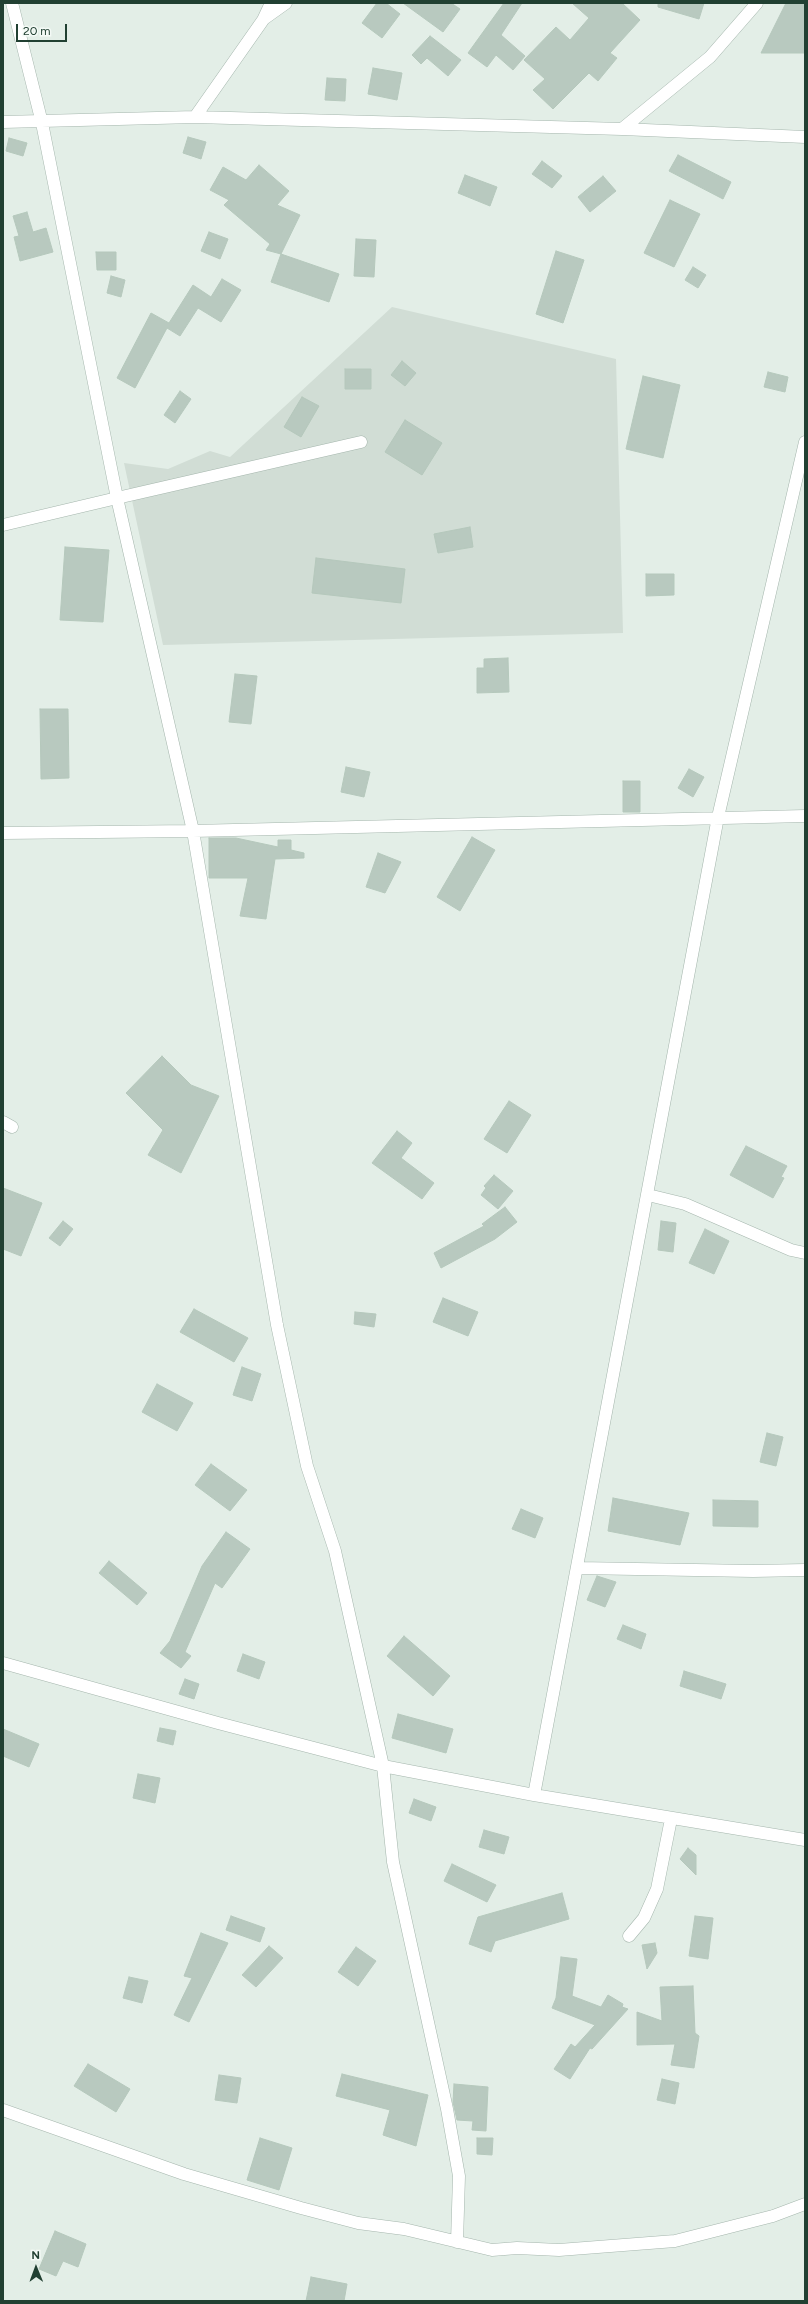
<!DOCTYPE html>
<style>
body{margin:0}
#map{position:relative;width:808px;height:2304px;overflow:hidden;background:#e3eee7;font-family:Figtree,sans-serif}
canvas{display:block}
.frame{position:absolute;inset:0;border:4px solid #214032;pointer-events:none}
.north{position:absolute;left:16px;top:2248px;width:40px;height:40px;-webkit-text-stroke:3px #f4faf6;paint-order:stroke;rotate:359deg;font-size:11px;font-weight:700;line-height:16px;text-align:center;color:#214032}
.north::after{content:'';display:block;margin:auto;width:14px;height:18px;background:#214032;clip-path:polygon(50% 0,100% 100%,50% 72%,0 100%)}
.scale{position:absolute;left:16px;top:24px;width:51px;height:18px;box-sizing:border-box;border:2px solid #214032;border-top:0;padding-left:5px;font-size:12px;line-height:14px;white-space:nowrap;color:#214032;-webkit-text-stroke:3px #f4faf6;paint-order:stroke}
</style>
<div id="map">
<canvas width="808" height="2304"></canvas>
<div class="frame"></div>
<div class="north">N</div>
<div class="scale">20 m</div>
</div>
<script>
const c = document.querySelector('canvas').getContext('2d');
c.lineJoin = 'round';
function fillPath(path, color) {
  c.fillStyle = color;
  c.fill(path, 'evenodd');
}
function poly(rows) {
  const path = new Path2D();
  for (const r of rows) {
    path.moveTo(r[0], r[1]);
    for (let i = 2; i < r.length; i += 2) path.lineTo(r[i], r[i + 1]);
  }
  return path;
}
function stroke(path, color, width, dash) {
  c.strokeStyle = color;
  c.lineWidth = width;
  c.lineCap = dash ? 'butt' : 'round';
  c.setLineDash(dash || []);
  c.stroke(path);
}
fillPath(poly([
 [392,307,616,359,623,633,163,645,124,463,168,469,210,451,230,457]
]), '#d1ddd5');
const building = poly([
 [377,3,386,3,400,14,382,38,362,23,377,3],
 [403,3,451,3,460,9,443,32,403,3],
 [504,3,522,3,501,35,525,56,513,70,496,55,487,67,468,53,504,3],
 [572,3,622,3,640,20,610,53,617,58,598,81,589,73,553,109,533,90,545,79,524,60,556,27,570,40,589,18,572,3],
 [658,3,704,3,699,19,658,7,658,3],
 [786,3,805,3,805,53,761,53,786,3],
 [430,36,461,60,448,76,427,58,421,64,412,55,430,36],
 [373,68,402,73,397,100,368,94,373,68],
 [327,78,346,79,345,101,325,100,327,78],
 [188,137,206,142,201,159,183,153,188,137],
 [9,138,27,143,23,156,6,151,9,138],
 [678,155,731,182,723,199,669,171,678,155],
 [542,161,562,176,552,188,532,174,542,161],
 [259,165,289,191,277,205,300,215,281,254,266,250,270,244,224,205,229,200,210,190,223,167,246,180,259,165],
 [465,175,497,187,490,206,458,193,465,175],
 [603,176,616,191,590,212,578,197,603,176],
 [670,200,700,214,674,267,644,253,670,200],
 [27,212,33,232,46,228,53,252,20,261,14,237,19,236,13,216,27,212],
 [209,232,228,239,220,259,201,251,209,232],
 [356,239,376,240,374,277,354,276,356,239],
 [556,251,584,260,563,323,536,314,556,251],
 [96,252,116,252,116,270,97,270,96,252],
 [281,254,339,274,329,302,271,282,281,254],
 [693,267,706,275,698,288,685,280,693,267],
 [111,276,125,280,121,297,107,293,111,276],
 [222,279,241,290,221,322,198,308,180,336,167,328,135,388,117,378,151,313,169,323,193,285,211,297,222,279],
 [402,361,416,373,405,386,391,375,402,361],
 [345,369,371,369,371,389,345,389,345,369],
 [768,372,788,377,785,392,764,387,768,372],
 [643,376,680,385,663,458,626,449,643,376],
 [180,391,191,399,175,423,164,415,180,391],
 [302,397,319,406,301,437,284,427,302,397],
 [405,420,442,443,422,475,385,452,405,420],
 [470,527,473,547,438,553,434,534,470,527],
 [65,547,109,550,103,622,60,620,65,547],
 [316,558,405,569,401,603,312,593,316,558],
 [646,574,674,574,674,595,646,596,646,574],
 [508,658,509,692,477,693,477,668,484,668,484,659,508,658],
 [235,674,257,676,251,724,229,722,235,674],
 [40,709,68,709,69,778,41,779,40,709],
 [346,767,370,772,364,797,341,792,346,767],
 [689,769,704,777,693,797,678,788,689,769],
 [623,781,640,781,640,812,623,812,623,781],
 [472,837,495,850,460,911,437,897,472,837],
 [209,838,236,838,278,847,278,840,291,840,291,850,304,853,304,858,275,859,266,919,240,916,248,878,209,878,209,838],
 [378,853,401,862,385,893,366,887,378,853],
 [162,1056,191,1085,219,1096,181,1173,148,1155,163,1130,126,1093,162,1056],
 [509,1101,531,1115,507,1153,484,1139,509,1101],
 [397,1131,412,1143,401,1158,434,1183,422,1199,372,1163,397,1131],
 [746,1146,787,1166,781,1177,784,1178,773,1198,730,1175,746,1146],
 [494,1175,513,1191,498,1209,481,1195,486,1188,484,1186,494,1175],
 [3,1188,42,1203,21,1256,3,1249,3,1188],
 [505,1207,517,1222,495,1239,441,1268,434,1253,484,1226,482,1224,505,1207],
 [63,1221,73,1229,60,1246,49,1238,63,1221],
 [661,1221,676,1223,673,1252,658,1250,661,1221],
 [705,1229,729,1241,714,1274,689,1263,705,1229],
 [443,1298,478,1312,468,1336,433,1322,443,1298],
 [194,1309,248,1338,234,1362,180,1332,194,1309],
 [355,1312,376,1314,374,1327,354,1324,355,1312],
 [242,1367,261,1374,252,1401,233,1395,242,1367],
 [157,1384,193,1403,177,1431,142,1412,157,1384],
 [767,1433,783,1437,776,1466,760,1462,767,1433],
 [211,1464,247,1490,230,1511,195,1485,211,1464],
 [613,1498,689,1513,680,1545,608,1531,613,1498],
 [713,1500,758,1501,758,1527,713,1526,713,1500],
 [521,1509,543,1518,535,1538,512,1529,521,1509],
 [226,1532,250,1549,222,1588,215,1583,185,1652,191,1656,181,1668,160,1653,170,1641,202,1566,226,1532],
 [109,1561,147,1593,137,1605,99,1573,109,1561],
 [597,1576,616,1582,605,1607,587,1600,597,1576],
 [623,1625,646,1634,641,1649,617,1639,623,1625],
 [404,1636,450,1676,433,1696,387,1656,404,1636],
 [243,1654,265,1662,259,1679,237,1671,243,1654],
 [684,1671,726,1684,721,1699,680,1686,684,1671],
 [185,1679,199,1684,194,1699,179,1694,185,1679],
 [398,1714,453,1729,446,1753,392,1738,398,1714],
 [160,1728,176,1731,173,1745,157,1741,160,1728],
 [3,1729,39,1744,29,1767,3,1756,3,1729],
 [138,1774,160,1778,155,1803,133,1798,138,1774],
 [414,1799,436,1807,431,1821,409,1813,414,1799],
 [484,1830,509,1837,504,1854,479,1847,484,1830],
 [688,1848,696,1855,696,1875,680,1859,688,1848],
 [452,1864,496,1885,487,1902,444,1881,452,1864],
 [562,1893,569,1919,495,1941,491,1952,469,1944,478,1917,562,1893],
 [231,1916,265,1928,260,1942,226,1930,231,1916],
 [695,1916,713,1918,708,1959,689,1956,695,1916],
 [201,1933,228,1943,189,2022,174,2015,192,1978,184,1976,201,1933],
 [655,1943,657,1953,647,1969,642,1945,655,1943],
 [269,1946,283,1958,256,1987,242,1975,269,1946],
 [356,1947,376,1961,358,1986,338,1972,356,1947],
 [561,1957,577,1959,572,1996,601,2007,608,1995,623,2004,622,2007,628,2009,592,2049,590,2048,570,2079,554,2069,571,2044,575,2047,595,2025,552,2008,556,1998,561,1957],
 [129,1977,148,1981,142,2003,123,1998,129,1977],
 [693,1986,695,2033,699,2036,694,2068,671,2065,675,2044,637,2045,637,2012,662,2021,660,1987,693,1986],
 [88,2064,130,2089,116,2112,74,2086,88,2064],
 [342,2074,428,2095,416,2146,383,2135,390,2110,336,2096,342,2074],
 [219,2075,241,2078,237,2103,215,2100,219,2075],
 [662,2079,679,2083,675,2104,657,2100,662,2079],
 [454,2084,488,2087,486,2131,472,2130,473,2121,457,2120,453,2102,454,2084],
 [260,2138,292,2148,279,2190,247,2180,260,2138],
 [477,2138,493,2138,492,2155,477,2154,477,2138],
 [55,2231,86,2244,78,2267,63,2261,56,2276,39,2269,55,2231],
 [311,2277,347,2284,344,2301,306,2301,311,2277]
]);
fillPath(building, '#b8c9bf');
stroke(building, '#b5c8bc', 1);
const minor = poly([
 [12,3,42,123,117,498,193,831,277,1325,307,1466,335,1551,383,1766,393,1862,447,2109,459,2176,457,2242],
 [265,18,286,3],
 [195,117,263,20,271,3],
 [3,122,195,117,622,129,805,137],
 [622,129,710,57,757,3],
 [117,498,361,442],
 [3,833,193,831,805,816],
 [3,1122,12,1127],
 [648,1195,685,1204,791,1250,805,1253],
 [578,1568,753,1571,805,1570],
 [3,1663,218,1723,383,1766,534,1795,805,1840],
 [534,1795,718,817,805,442],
 [629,1936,644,1918,657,1889,671,1819],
 [3,2110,184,2174,301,2208,358,2223,404,2229,492,2250,517,2248,559,2250,675,2241,773,2216,805,2204]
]);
const tertiary = poly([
 [3,525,117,498]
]);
stroke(minor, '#a5b6ad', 13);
stroke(tertiary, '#a5b6ad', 13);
stroke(minor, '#fff', 12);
stroke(tertiary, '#fff', 12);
</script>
